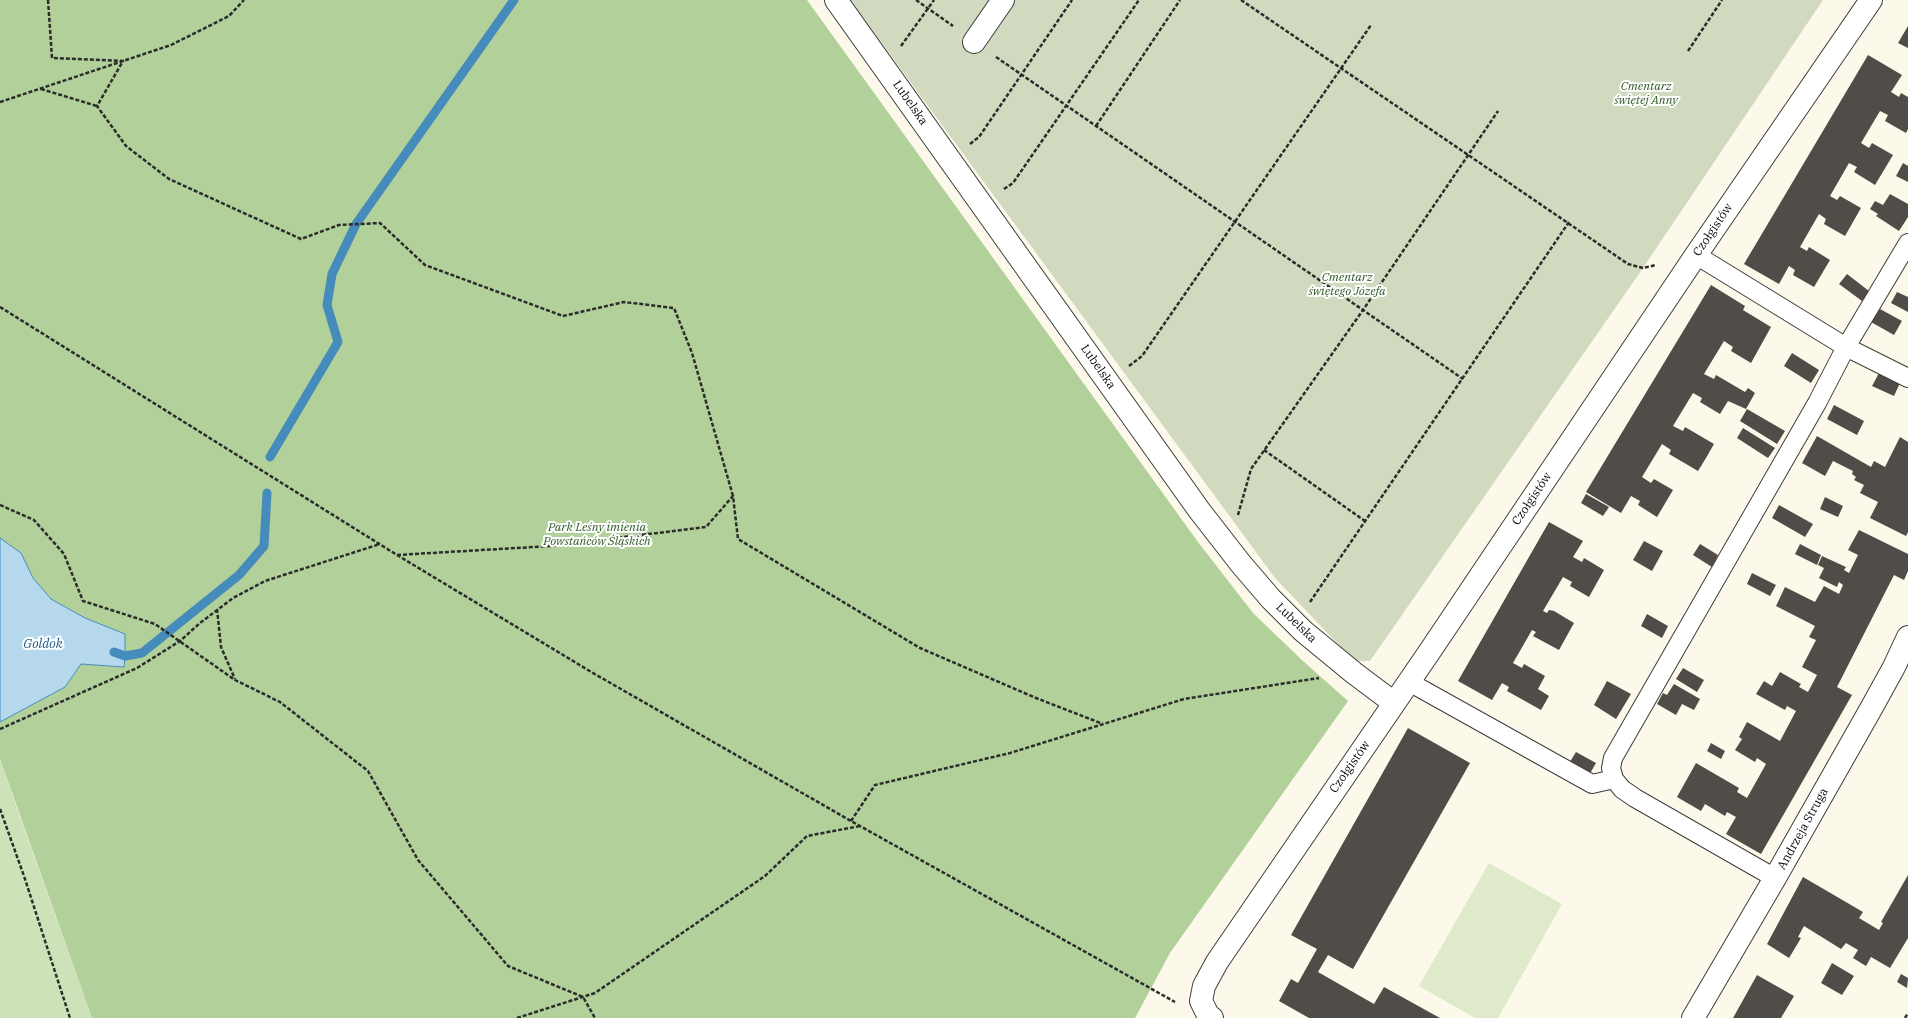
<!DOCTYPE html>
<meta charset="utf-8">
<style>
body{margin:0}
canvas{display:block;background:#fcf9ea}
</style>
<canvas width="1908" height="1018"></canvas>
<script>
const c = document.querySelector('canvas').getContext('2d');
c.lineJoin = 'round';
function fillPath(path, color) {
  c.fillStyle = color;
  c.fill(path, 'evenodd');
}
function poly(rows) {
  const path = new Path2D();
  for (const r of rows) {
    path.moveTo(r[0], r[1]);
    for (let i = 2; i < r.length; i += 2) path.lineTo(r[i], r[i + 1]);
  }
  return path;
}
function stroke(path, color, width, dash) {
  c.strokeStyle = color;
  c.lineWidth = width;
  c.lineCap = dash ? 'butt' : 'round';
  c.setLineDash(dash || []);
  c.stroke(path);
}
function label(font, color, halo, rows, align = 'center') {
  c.font = font + ' "IBM Plex Serif",serif';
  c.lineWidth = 4;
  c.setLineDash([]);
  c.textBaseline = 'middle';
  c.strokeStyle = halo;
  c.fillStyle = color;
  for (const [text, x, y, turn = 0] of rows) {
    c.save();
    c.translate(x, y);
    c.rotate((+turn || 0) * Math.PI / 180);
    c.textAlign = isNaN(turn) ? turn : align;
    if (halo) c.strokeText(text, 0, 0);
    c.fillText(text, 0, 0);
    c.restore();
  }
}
fillPath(poly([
 [0,759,15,803,92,1018,0,1018]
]), '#cde2b8');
fillPath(poly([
 [0,0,807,0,1198,542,1253,613,1303,661,1348,701,1170,953,1135,1018,92,1018,0,759,0,722,65,687,81,664,124,667,125,656,125,634,85,618,51,599,33,578,21,553,0,538]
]), '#b2d09a');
fillPath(poly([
 [850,0,1823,0,1643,268,1370,661,1354,661,1275,578]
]), '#d1dabf');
fillPath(poly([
 [1489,863,1562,904,1498,1018,1475,1018,1419,986]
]), '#deeac9');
const water = poly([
 [0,538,21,553,33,578,51,599,85,618,125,634,125,656,124,667,81,664,65,687,0,722,0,538]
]);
fillPath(water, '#b5d8ed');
stroke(water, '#458bbb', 1);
stroke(poly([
 [270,457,338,342,327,305,332,274,356,224,514,0],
 [114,652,125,656,142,653,239,575,264,546,267,493]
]), '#458bbb', 9);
fillPath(poly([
 [1908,26,1908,48,1898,43],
 [1868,55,1902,75,1891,92,1899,97,1901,93,1908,97,1908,129,1906,133,1885,121,1888,115,1880,111,1861,143,1869,148,1872,143,1893,155,1875,185,1854,172,1857,167,1849,163,1830,196,1837,200,1840,196,1861,208,1845,236,1824,224,1826,219,1819,214,1800,247,1807,251,1809,247,1830,260,1814,287,1793,275,1795,270,1789,266,1779,284,1744,264],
 [1903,163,1908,166,1908,182,1896,176],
 [1890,194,1908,204,1908,217,1899,231,1876,216,1878,214,1870,209,1875,201,1883,205],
 [1847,274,1869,291,1862,301,1839,284],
 [1711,285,1745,306,1743,310,1771,327,1751,363,1731,351,1733,347,1724,341,1704,374,1714,379,1716,375,1745,392,1748,388,1755,393,1746,409,1728,401,1720,414,1700,402,1702,398,1693,393,1673,426,1683,431,1685,427,1714,444,1706,458,1698,471,1669,454,1671,450,1662,444,1642,477,1651,483,1654,479,1673,490,1657,517,1638,505,1640,501,1631,496,1621,513,1586,492],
 [1897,292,1908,297,1908,312,1891,303],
 [1880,309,1902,321,1894,335,1871,322],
 [1792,353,1819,370,1811,383,1784,366],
 [1879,373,1900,383,1894,396,1872,386],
 [1834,405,1864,421,1857,435,1827,419],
 [1747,409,1785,431,1777,444,1740,421],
 [1743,428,1775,448,1768,458,1737,438],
 [1817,436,1871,467,1874,461,1885,467,1900,437,1908,442,1908,532,1906,536,1870,518,1878,502,1860,493,1864,485,1854,480,1856,477,1852,474,1853,471,1833,461,1825,476,1802,463],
 [1586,494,1609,507,1603,516,1581,503],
 [1825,497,1843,506,1838,517,1820,509],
 [1779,505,1813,524,1805,537,1772,518],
 [1549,522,1583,541,1573,557,1582,562,1584,558,1604,570,1589,597,1570,586,1572,582,1563,577,1543,611,1547,613,1549,610,1554,611,1574,623,1559,650,1533,636,1536,632,1532,630,1513,663,1522,668,1524,664,1545,676,1538,689,1549,696,1541,710,1507,691,1509,687,1502,683,1492,700,1458,681],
 [1859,530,1908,554,1908,571,1904,580,1894,575,1837,687,1852,695,1761,854,1726,834,1736,817,1727,812,1725,816,1705,804,1701,811,1677,797,1696,763,1739,788,1737,792,1747,798,1766,764,1757,758,1755,762,1735,750,1742,739,1739,737,1747,722,1780,741,1796,711,1787,706,1785,710,1756,694,1764,681,1772,686,1780,672,1801,684,1799,687,1808,692,1817,675,1802,667,1816,640,1809,637,1815,626,1776,606,1785,587,1815,602,1824,586,1839,594,1843,585,1839,582,1837,587,1819,578,1824,568,1818,565,1822,556,1846,567,1844,570,1849,573,1858,555,1848,550],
 [1644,541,1663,551,1652,571,1633,560],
 [1700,544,1718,555,1712,567,1693,555],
 [1800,544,1821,555,1817,565,1795,554],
 [1752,573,1776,585,1770,596,1747,584],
 [1647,614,1668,626,1662,638,1641,626],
 [1683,668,1704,680,1697,692,1676,679],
 [1607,681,1631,694,1616,719,1594,705],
 [1674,684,1700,699,1694,710,1682,704,1676,715,1657,704,1663,693,1667,695],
 [1408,728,1470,763,1353,969,1328,955,1318,972,1374,1004,1384,987,1440,1018,1309,1018,1279,1001,1291,979,1298,983,1317,949,1291,935],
 [1711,743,1725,751,1721,759,1707,751],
 [1576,752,1596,763,1588,777,1568,765],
 [1908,875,1908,938,1890,968,1871,957,1866,966,1853,958,1858,950,1846,943,1841,949,1804,926,1798,937,1801,938,1789,958,1767,944,1803,877,1863,912,1859,918,1879,930,1883,923,1881,922],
 [1832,963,1854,976,1842,995,1821,983],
 [1901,974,1908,978,1907,988,1897,982],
 [1757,975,1794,996,1781,1018,1733,1018]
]), '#514c48');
const service = poly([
 [1696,255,1846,347,1908,378],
 [1409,682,1592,784,1614,779],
 [1775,878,1635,798,1622,789,1614,779,1611,768,1613,758,1817,403,1846,347,1908,243]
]);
const pedestrian = poly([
 [974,42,1003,0]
]);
const minor = poly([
 [836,0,1199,510,1241,564,1271,599,1303,631,1354,673,1394,703],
 [1212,1018,1208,1015,1201,1001,1204,986,1217,962,1430,651,1696,255,1871,0],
 [1693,1018,1775,878,1872,707,1894,667,1908,637]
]);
stroke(service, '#3d3d3d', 20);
stroke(pedestrian, '#3d3d3d', 24);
stroke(minor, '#3d3d3d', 24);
stroke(poly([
 [48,0,52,58,123,61,97,106,126,146,169,179,301,239,339,225,380,223,425,265,563,316,624,302,674,308,692,353,733,496],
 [916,0,953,26],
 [1241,0,1628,264,1643,268,1656,265],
 [901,46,934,0],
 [1688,51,1722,0],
 [996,57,1463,379],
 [41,89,97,106],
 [0,102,171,45,229,16,244,0],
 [1096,126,1180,0],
 [970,144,979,137,1072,0],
 [1004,189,1013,183,1139,0],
 [0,307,397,555,593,673,851,821,1175,1002],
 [1129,366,1142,356,1371,25],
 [1264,450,1365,521],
 [0,505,34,520,64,554,83,601,155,624,235,680,280,702,368,771,418,860,508,966,583,997,595,1018],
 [1238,515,1251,469,1363,310,1498,111],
 [397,555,551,546,706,527,733,496,738,539,920,648,1036,698,1103,724],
 [1310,602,1569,222],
 [217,609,221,647,235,679],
 [0,729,137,668,180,641,200,623,233,598,265,581,380,544],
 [0,809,24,876,70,1018],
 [851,821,875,785,1010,753,1184,699,1319,678],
 [517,1018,595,993,765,876,807,836,860,826],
 [1905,1018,1908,1013]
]), '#2c2c2c', 2.5, [4, 2]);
stroke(service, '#fff', 18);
stroke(pedestrian, '#fff', 22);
stroke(minor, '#fff', 22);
label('italic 12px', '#2e5824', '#fff', [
 ["Cmentarz",1646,87],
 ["świętej Anny",1646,101],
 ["Cmentarz",1347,278],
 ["świętego Józefa",1347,292],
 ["Park Leśny imienia",597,528],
 ["Powstańców Śląskich",597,542]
]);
label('12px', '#0a0a0a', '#fff', [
 ["Lubelska",910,103,55],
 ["Czołgistów",1713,230,-56],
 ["Lubelska",1098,367,55],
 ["Czołgistów",1532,499,-56],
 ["Lubelska",1296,623,44],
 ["Czołgistów",1350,767,-55],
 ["Andrzeja Struga",1803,829,-61]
]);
label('italic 13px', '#245d8b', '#fff', [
 ["Goldok",43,644]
]);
</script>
